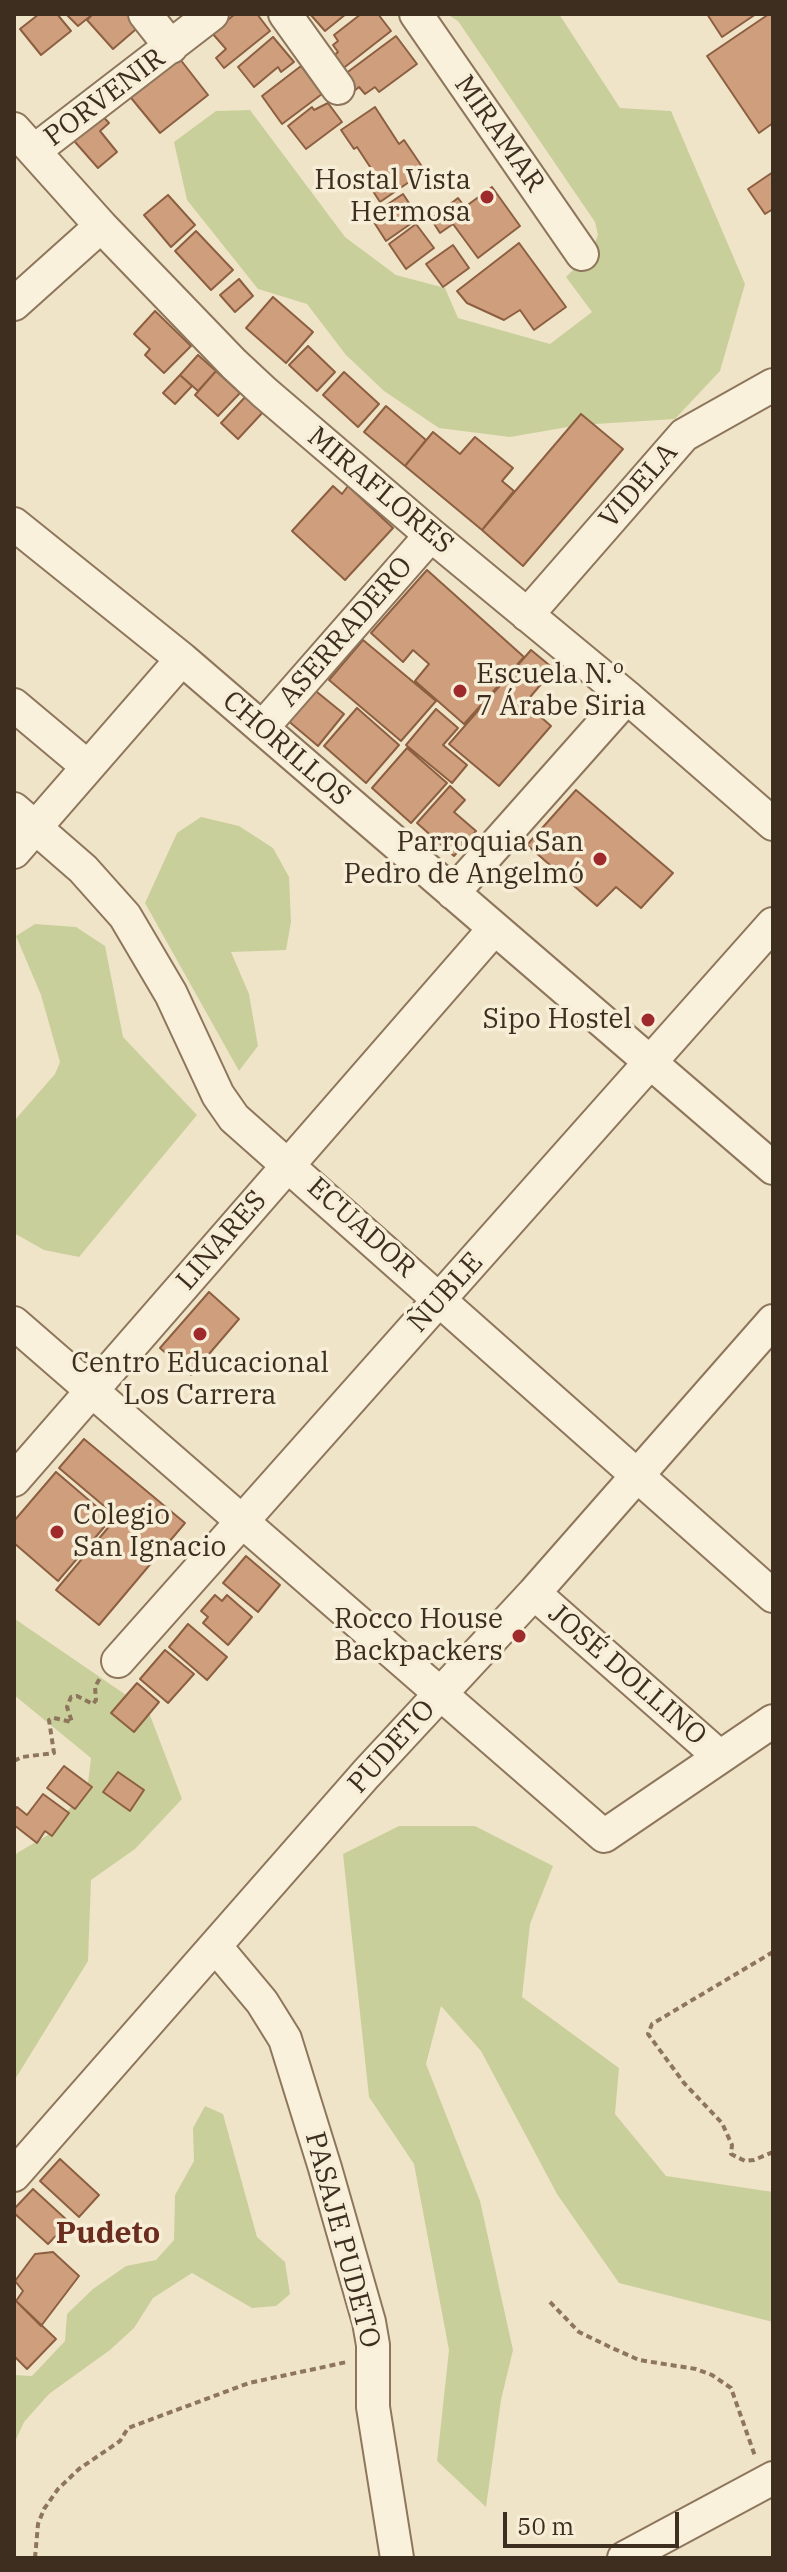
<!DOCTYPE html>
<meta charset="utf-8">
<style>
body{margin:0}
#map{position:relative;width:787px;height:2572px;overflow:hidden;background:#f0e4c8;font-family:"IBM Plex Serif",serif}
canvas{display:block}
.frame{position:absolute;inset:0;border:16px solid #3d2e20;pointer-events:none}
.scale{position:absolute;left:503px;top:2512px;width:176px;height:36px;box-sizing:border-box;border:4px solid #3d2e20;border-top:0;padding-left:10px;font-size:24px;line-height:28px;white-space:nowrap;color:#3d2e20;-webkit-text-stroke:6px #f7eed8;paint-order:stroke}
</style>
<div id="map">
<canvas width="787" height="2572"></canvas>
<div class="frame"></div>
<div class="scale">50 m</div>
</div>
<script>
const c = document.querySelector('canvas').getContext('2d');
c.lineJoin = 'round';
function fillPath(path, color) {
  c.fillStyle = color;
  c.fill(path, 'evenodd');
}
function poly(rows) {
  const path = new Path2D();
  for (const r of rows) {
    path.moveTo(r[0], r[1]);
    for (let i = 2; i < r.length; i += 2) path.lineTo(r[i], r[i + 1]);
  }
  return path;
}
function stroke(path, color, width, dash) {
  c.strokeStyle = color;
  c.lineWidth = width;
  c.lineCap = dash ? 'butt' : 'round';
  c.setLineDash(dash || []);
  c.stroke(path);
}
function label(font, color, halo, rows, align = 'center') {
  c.font = font + ' "IBM Plex Serif",serif';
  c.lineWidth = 7;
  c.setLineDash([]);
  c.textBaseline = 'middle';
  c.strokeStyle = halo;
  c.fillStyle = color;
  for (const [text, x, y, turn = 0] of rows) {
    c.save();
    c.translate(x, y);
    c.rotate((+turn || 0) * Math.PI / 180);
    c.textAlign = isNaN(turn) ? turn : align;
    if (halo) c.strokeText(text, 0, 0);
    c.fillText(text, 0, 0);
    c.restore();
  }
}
fillPath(poly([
 [440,14,559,14,620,108,671,111,745,284,720,371,675,419,579,425,510,437,439,428,384,391,346,355,307,304,258,289,187,200,174,142,216,111,250,110,345,237,396,275,445,288,458,318,550,344,592,312,566,277,591,252,598,235,595,222,458,21,450,16],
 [201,817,239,826,273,848,289,877,291,922,286,950,231,952,249,994,258,1046,239,1071,145,903,177,833],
 [35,924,76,927,105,946,123,1037,197,1115,79,1257,44,1250,14,1233,14,1121,55,1074,60,1062,41,995,16,936],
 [15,1619,148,1710,182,1799,135,1849,91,1880,88,1961,14,2081,14,1858,17,1853,53,1832,88,1783,91,1758,14,1695],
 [399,1826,475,1826,553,1866,530,1924,522,1997,619,2068,615,2114,666,2176,773,2192,773,2322,619,2283,557,2194,481,2051,441,2006,426,2064,480,2201,513,2350,501,2400,486,2507,437,2461,449,2350,414,2164,369,2097,343,1854],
 [205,2106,223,2114,257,2237,285,2262,290,2294,276,2306,252,2308,192,2273,153,2298,134,2328,110,2350,49,2394,24,2422,14,2444,14,2375,32,2376,65,2341,67,2314,93,2289,126,2266,156,2260,174,2240,175,2195,194,2161,193,2128]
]), '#c9cf9b');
const building = poly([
 [39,14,57,14,71,31,41,55,20,29,39,14],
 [66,14,93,14,78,26,66,14],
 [93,14,133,14,142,24,113,49,87,20,93,14],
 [235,14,257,14,270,31,224,68,216,58,226,49,212,33,235,14],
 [310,14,346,14,325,31,310,14],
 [361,14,378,14,391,31,341,70,331,58,338,52,333,45,338,41,334,35,361,14],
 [707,14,756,14,722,37,707,14],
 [769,14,773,14,773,123,759,133,707,56,769,14],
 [396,36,417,64,379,92,375,87,365,94,359,87,353,92,341,77,396,36],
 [273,37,294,62,281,72,278,67,254,87,238,67,273,37],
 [176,54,208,95,160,133,127,93,176,54],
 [301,66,322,94,282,124,262,96,301,66],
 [328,103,342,122,306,149,288,126,312,107,314,110,328,103],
 [375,107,399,144,404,140,425,171,380,202,369,185,378,179,357,147,354,149,341,130,375,107],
 [96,109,109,123,100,131,117,152,98,168,68,134,96,109],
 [773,172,773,209,765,214,748,189,773,172],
 [492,187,520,226,478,258,453,224,440,233,431,219,458,198,465,207,492,187],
 [403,194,419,218,386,241,370,216,403,194],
 [168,195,195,225,171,247,144,215,168,195],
 [416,224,434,248,406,269,389,244,416,224],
 [196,231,233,270,211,290,175,251,196,231],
 [519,243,566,307,534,330,520,310,504,320,467,303,457,291,519,243],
 [453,245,469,268,443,287,426,264,453,245],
 [239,279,253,296,235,312,220,295,239,279],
 [273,297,313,332,286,363,246,328,273,297],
 [155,311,191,346,164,373,145,355,150,349,134,334,155,311],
 [308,346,335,372,317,391,289,365,308,346],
 [198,355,216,371,198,391,180,375,198,355],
 [216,371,240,393,218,416,195,395,216,371],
 [344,372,379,404,358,427,323,395,344,372],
 [180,375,192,386,175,404,163,393,180,375],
 [247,395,264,411,238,439,221,423,247,395],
 [386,406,426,440,405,466,364,432,386,406],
 [581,414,623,449,523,566,482,530,581,414],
 [433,432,460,454,475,437,513,468,502,481,514,491,482,530,405,466,433,432],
 [333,486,342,494,348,486,393,528,345,580,292,531,333,486],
 [427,570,524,657,464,724,415,681,429,664,413,650,403,662,371,633,427,570],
 [363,640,436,701,401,741,329,680,363,640],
 [531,650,554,669,525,703,551,726,499,786,449,744,531,650],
 [312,688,344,714,318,746,286,719,312,688],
 [357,708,399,745,366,783,324,746,357,708],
 [436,709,458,728,443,745,467,765,452,783,406,745,436,709],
 [407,748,447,783,411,823,372,788,407,748],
 [450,786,465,800,454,812,476,831,454,856,417,823,450,786],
 [576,790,673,873,641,908,616,887,597,906,527,845,576,790],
 [209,1292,239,1319,191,1375,160,1348,209,1292],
 [84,1439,185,1523,99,1625,56,1590,117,1517,59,1468,84,1439],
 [56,1472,111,1519,58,1581,14,1543,14,1521,56,1472],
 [246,1556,280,1585,258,1612,223,1583,246,1556],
 [215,1595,222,1601,227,1595,252,1617,228,1645,203,1623,208,1617,201,1611,215,1595],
 [188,1624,227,1657,207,1680,169,1647,188,1624],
 [165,1650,194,1674,168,1703,140,1679,165,1650],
 [137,1683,159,1702,134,1732,111,1713,137,1683],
 [64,1766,92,1787,75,1809,47,1788,64,1766],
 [118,1772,144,1790,130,1811,103,1792,118,1772],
 [43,1794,69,1813,52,1836,45,1831,37,1843,14,1825,14,1810,17,1807,27,1815,43,1794],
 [60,2159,99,2195,79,2217,40,2181,60,2159],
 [33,2189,69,2222,48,2244,14,2213,14,2209,33,2189],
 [53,2252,79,2276,41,2326,16,2301,23,2291,15,2281,35,2254,53,2252],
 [14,2299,56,2339,27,2369,14,2356,14,2299]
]);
fillPath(building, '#cf9f7d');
stroke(building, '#8d5f41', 2);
const minor = poly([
 [145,14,171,47],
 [285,14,338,88],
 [416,14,582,254],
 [14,129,101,226,234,364,264,392,431,535,627,697,773,824],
 [34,151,212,14],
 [14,304,101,226],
 [14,524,182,659,773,1168],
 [527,615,684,435,773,385],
 [14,705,88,767],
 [262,728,431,535],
 [14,809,83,869,125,916,171,994,218,1095,234,1118,773,1596],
 [14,852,182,659],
 [453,893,627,697],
 [14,1323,604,1836,773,1721],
 [14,1480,494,929],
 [534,1593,720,1757],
 [118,1661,773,924],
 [216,1947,262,2002,285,2039,325,2168,369,2322,373,2345,373,2407,397,2558],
 [14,2175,366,1774,534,1593,773,1321],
 [624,2558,773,2478]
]);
stroke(minor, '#8d765c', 36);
stroke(poly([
 [14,1761,22,1757,54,1753,49,1720,54,1718,72,1722,67,1707,71,1697,77,1696,93,1704,96,1700,95,1687,100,1678],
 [773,1952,652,2024,648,2034,684,2083,722,2123,732,2145,731,2154,745,2161,754,2160,773,2152],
 [550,2302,579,2332,610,2347,639,2360,696,2369,712,2375,731,2388,755,2456],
 [35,2558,38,2524,44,2509,58,2489,79,2469,120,2441,128,2428,249,2383,347,2362]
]), '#8d765c', 4, [6, 4]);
stroke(minor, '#faf1dc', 32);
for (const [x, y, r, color] of [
 [487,197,8,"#9e2a2b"],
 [460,691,8,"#9e2a2b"],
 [600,859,8,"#9e2a2b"],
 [648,1020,8,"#9e2a2b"],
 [200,1334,8,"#9e2a2b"],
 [57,1532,8,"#9e2a2b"],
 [519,1636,8,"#9e2a2b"]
]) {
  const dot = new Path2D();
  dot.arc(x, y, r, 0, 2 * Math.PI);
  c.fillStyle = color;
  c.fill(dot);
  stroke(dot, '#f7eed8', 3);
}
label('28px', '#3d2e20', '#f7eed8', [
 ["PORVENIR",105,98,-37],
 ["MIRAMAR",499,134,55],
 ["VIDELA",639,486,-49],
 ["MIRAFLORES",380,491,40],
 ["ASERRADERO",346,632,-49],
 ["CHORILLOS",286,749,41],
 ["ECUADOR",361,1228,42],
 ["LINARES",222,1241,-49],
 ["ÑUBLE",446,1293,-48],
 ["JOSÉ DOLLINO",627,1675,41],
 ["PUDETO",392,1747,-48],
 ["PASAJE PUDETO",342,2240,75]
]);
label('28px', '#3d2e20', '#f7eed8', [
 ["Hostal Vista",471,181],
 ["Hermosa",471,213],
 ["Escuela N.º",476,675,"left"],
 ["7 Árabe Siria",476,707,"left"],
 ["Parroquia San",584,843],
 ["Pedro de Angelmó",584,875],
 ["Sipo Hostel",632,1020],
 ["Centro Educacional",200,1364,"center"],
 ["Los Carrera",200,1396,"center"],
 ["Colegio",73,1516,"left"],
 ["San Ignacio",73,1548,"left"],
 ["Rocco House",503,1620],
 ["Backpackers",503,1652]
], 'right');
label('bold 30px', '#6b2e1e', '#f7eed8', [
 ["Pudeto",108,2234]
]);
</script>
